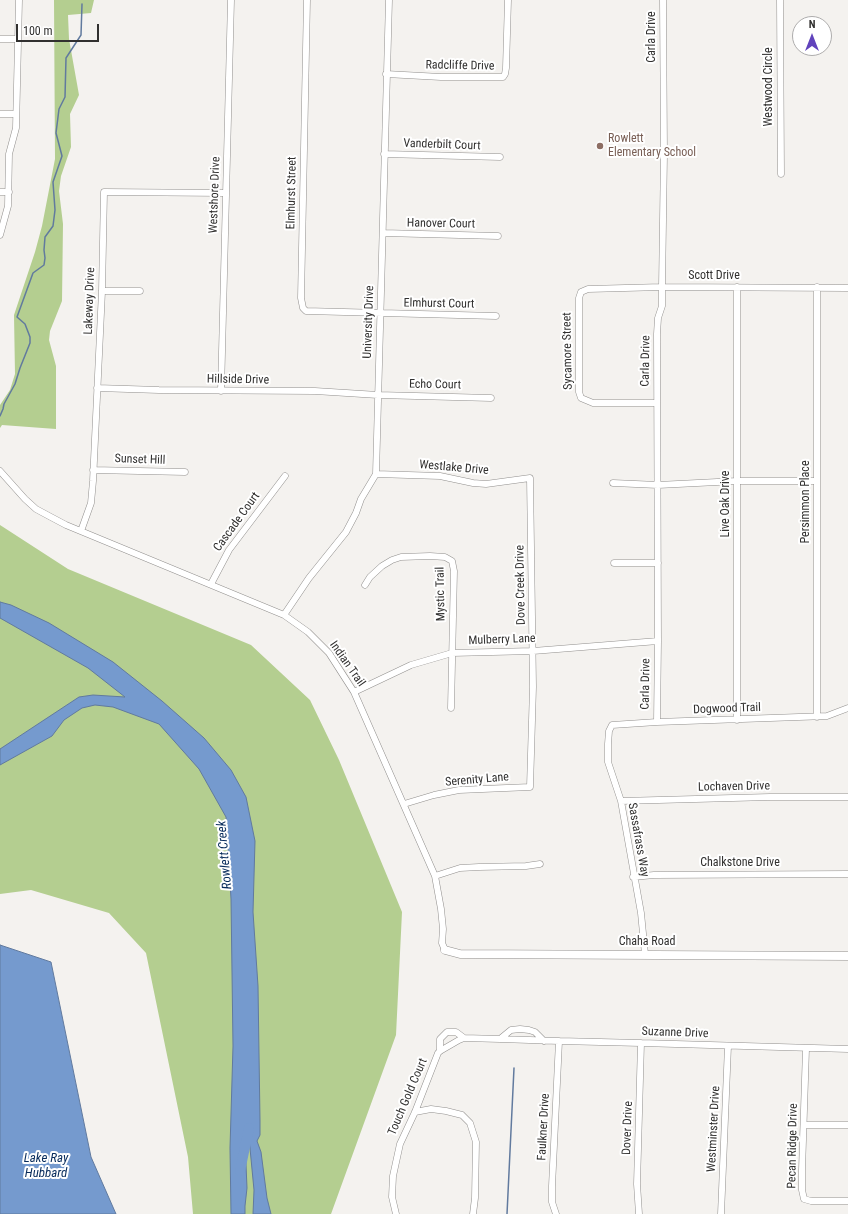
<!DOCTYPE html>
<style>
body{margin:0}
#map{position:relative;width:848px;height:1214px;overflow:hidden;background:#f4f2ef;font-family:"Roboto Condensed",sans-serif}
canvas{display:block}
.north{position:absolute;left:792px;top:16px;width:40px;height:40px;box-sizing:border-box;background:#fff;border:1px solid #adacac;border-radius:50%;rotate:0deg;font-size:11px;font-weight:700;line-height:16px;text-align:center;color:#31302f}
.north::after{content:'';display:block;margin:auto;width:14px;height:18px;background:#6143bc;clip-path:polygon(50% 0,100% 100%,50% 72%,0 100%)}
.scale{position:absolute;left:16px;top:24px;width:83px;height:18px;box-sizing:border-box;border:2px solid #31302f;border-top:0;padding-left:5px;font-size:12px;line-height:14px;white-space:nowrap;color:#31302f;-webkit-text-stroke:3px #fff;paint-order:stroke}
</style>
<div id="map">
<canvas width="848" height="1214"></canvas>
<div class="north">N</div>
<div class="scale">100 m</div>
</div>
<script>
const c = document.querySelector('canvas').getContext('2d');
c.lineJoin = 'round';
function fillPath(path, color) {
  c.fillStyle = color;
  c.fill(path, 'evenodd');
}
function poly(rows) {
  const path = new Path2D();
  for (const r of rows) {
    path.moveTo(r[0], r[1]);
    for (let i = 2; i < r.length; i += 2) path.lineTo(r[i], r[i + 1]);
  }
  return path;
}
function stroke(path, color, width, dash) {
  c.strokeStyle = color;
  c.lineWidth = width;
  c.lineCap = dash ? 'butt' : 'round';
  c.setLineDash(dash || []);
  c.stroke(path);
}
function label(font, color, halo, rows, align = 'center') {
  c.font = font + ' "Roboto Condensed",sans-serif';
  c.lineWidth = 4;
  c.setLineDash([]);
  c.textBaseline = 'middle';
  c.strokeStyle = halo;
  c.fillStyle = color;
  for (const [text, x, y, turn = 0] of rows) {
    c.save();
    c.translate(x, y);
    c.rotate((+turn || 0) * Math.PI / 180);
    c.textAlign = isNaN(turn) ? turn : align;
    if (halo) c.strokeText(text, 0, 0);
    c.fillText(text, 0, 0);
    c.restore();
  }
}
fillPath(poly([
 [54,0,94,0,91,13,68,15,69,39,79,95,70,114,71,147,61,176,59,191,63,224,62,301,50,331,49,340,56,366,56,429,2,425,0,428,0,405,10,390,15,374,14,315,35,252,42,226,55,159],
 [0,525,68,569,251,645,310,700,339,760,402,912,396,1035,331,1214,193,1214,188,1157,146,953,109,913,31,890,0,894]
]), '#b4ce90');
const water = poly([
 [0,602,11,605,49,623,113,662,162,701,204,738,231,770,246,797,255,841,253,912,258,986,260,1121,260,1135,257,1141,261,1152,267,1198,271,1214,253,1214,254,1190,249,1138,240,1152,241,1157,246,1160,246,1165,247,1188,245,1206,245,1214,231,1214,230,1148,233,1046,231,899,226,817,199,769,159,724,113,707,95,705,82,708,64,720,52,736,0,765,0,749,79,697,93,695,125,697,88,668,0,618,0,602],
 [0,945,51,962,91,1157,116,1214,0,1214,0,945]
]);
fillPath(water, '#759ace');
stroke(water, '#617a9e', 1);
stroke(poly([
 [0,416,3,409,4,404,15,384,20,368,30,343,30,337,25,324,17,317,33,273,44,265,45,258,44,250,45,237,53,226,55,210,53,182,62,156,56,133,59,109,65,97,66,58,81,35,82,4],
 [507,1214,514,1068]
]), '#617a9e', 1.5);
stroke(poly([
 [240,1171,249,1128]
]), '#759ace', 10);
const minor = poly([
 [307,0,301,298,303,308,306,311,496,316],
 [780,0,781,174],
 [0,39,18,39],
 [386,74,441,77,503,77,505,74,506,68,508,0],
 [0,114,16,114],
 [384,154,500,157],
 [0,192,9,192],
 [383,233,498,236],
 [0,235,8,206,9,154,16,128,19,0],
 [102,291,140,291],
 [97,388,159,390,315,391,378,395,491,398],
 [221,391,231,0],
 [657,403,593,403,581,398,579,392,579,298,581,292,588,289,662,287,848,288],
 [93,470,185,472],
 [0,471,25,499,36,509,49,516,66,525,284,615,308,632,329,653,354,692,435,876,441,909,443,929,442,943,445,950],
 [376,474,440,476,473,483,486,484,530,478,533,687,530,787,459,790,434,795,404,804],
 [613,483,658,485,737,481,817,481],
 [81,531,91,503,93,481,102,291,104,192,225,193],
 [614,563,658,563],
 [211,584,229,550,285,476],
 [365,585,370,577,382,566,392,560,401,557,430,556,445,557,452,561,454,571,451,708],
 [284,615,309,578,346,532,356,513,361,499,376,474,389,0],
 [354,692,411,665,452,653,533,651,658,641],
 [817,717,817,287],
 [737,720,737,287],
 [657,722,658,641,657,334,658,318,662,306,662,287,664,154,663,0],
 [621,801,770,797,848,797],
 [435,876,460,868,479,867,526,866,540,864],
 [633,877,654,875,848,874],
 [645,954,641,913,621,801,608,762,608,744,609,731,612,725,657,722,827,716,848,708],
 [500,1039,511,1030,520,1029,529,1030,535,1032,544,1041],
 [806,1049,802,1170,802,1190,804,1199,811,1201,848,1201],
 [440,1051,440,1039,447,1032,456,1032,464,1038],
 [415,1112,431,1109,446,1111,462,1115,470,1123,476,1142,475,1198,473,1214],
 [804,1125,848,1125],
 [396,1214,392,1197,393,1176,400,1144,415,1112,438,1053,440,1051,459,1040,464,1038,500,1039,559,1041,641,1043,848,1049],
 [556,1214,552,1202,552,1186,559,1041],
 [639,1214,637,1184,641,1043],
 [721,1214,728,1046]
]);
const tertiary = poly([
 [445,950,460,954,848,956]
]);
stroke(minor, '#918f8d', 7);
stroke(tertiary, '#918f8d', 9);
stroke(minor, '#fff', 6);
stroke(tertiary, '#fff', 8);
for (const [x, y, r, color] of [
 [600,146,4,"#8d6e63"]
]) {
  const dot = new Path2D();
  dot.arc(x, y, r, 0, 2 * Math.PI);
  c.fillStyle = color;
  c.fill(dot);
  stroke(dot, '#fff', 1.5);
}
label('12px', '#31302f', '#fff', [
 ["Carla Drive",652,37,-90],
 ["Radcliffe Drive",460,66,1],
 ["Westwood Circle",769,87,-90],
 ["Vanderbilt Court",442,145,2],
 ["Elmhurst Street",292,193,-89],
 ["Westshore Drive",215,195,-88],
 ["Hanover Court",441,224,1],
 ["Scott Drive",714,276],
 ["Lakeway Drive",90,301,-88],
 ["Elmhurst Court",439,304,1],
 ["University Drive",369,322,-88],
 ["Sycamore Street",568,351,-91],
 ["Carla Drive",646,361,-89],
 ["Hillside Drive",238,380,1],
 ["Echo Court",435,385,1],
 ["Sunset Hill",140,460,2],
 ["Westlake Drive",454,468,5],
 ["Persimmon Place",806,502,-90],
 ["Live Oak Drive",726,504,-90],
 ["Cascade Court",237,522,-54],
 ["Dove Creek Drive",521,585,-91],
 ["Mystic Trail",441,594,-91],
 ["Mulberry Lane",502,640,-2],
 ["Indian Trail",347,664,55],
 ["Carla Drive",646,684,-89],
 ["Dogwood Trail",727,709,-2],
 ["Serenity Lane",477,780,-5],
 ["Lochaven Drive",734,787,-1],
 ["Sassafrass Way",638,840,80],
 ["Chalkstone Drive",740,863],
 ["Chaha Road",647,942],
 ["Suzanne Drive",675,1033,2],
 ["Touch Gold Court",408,1097,-67],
 ["Faulkner Drive",544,1127,-87],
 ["Dover Drive",628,1128,-88],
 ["Westminster Drive",714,1129,-87],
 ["Pecan Ridge Drive",793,1146,-89]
]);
label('12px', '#785e54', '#fff', [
 ["Rowlett",608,139],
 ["Elementary School",608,153]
], 'left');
label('italic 13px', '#072b5b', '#fff', [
 ["Rowlett Creek",225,855,-95],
 ["Lake Ray",46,1159],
 ["Hubbard",46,1174]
]);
</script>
